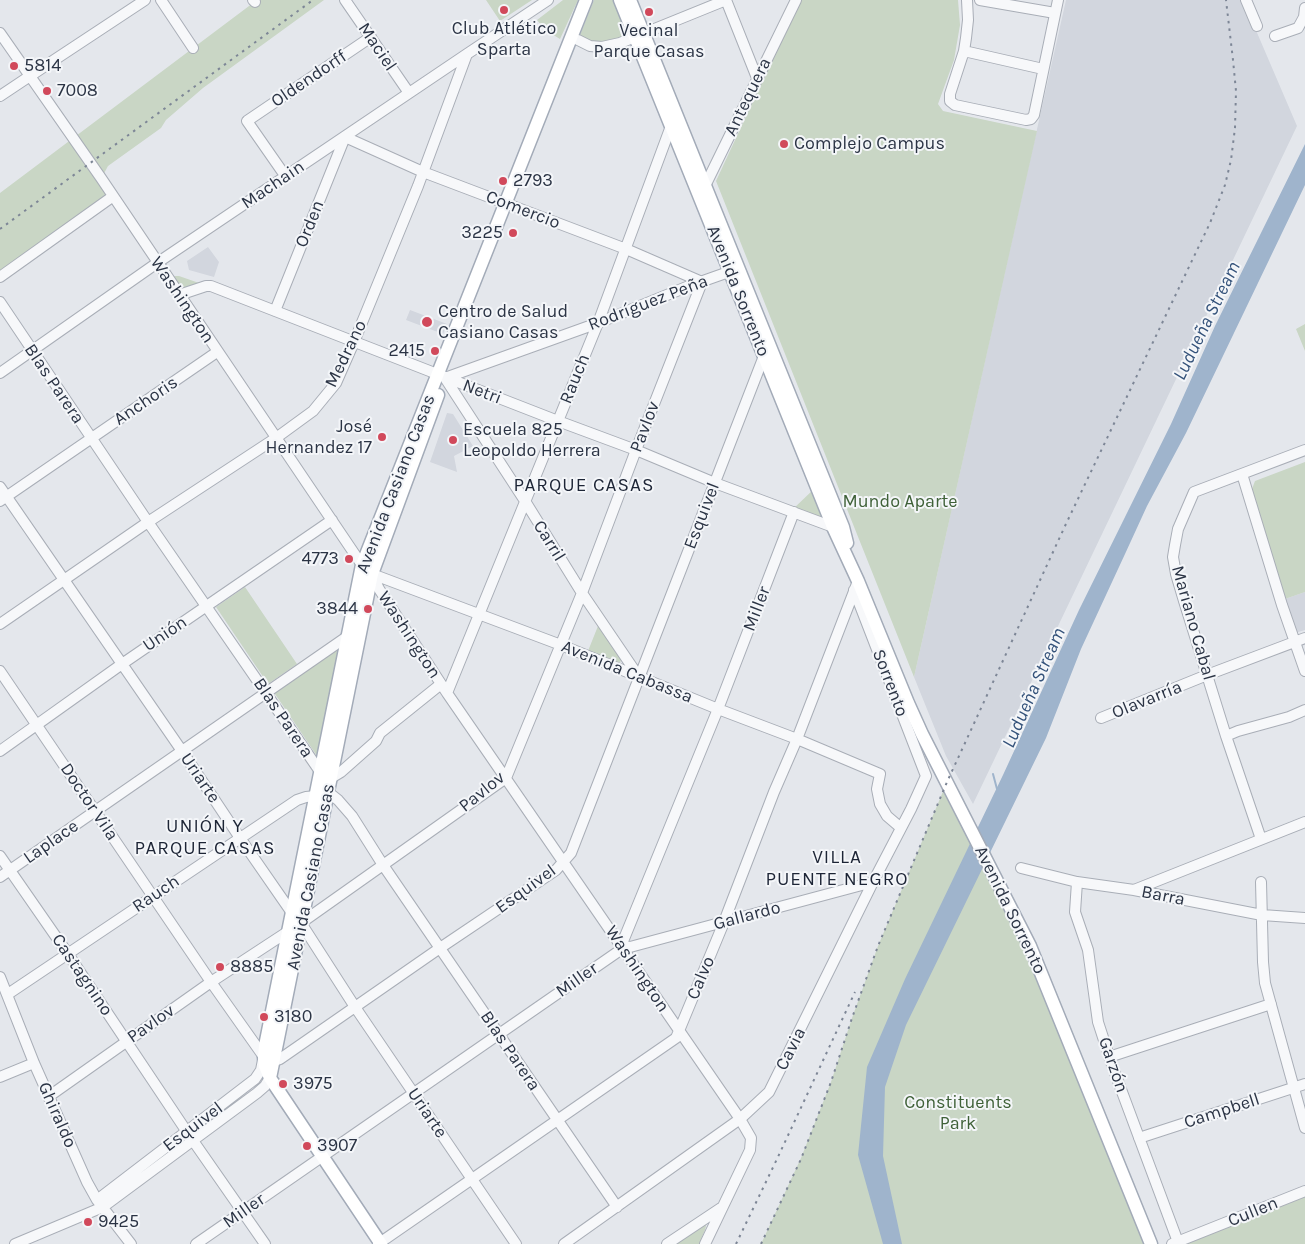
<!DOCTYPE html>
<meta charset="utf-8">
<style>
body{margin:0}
canvas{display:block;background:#e4e7ec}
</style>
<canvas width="1305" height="1244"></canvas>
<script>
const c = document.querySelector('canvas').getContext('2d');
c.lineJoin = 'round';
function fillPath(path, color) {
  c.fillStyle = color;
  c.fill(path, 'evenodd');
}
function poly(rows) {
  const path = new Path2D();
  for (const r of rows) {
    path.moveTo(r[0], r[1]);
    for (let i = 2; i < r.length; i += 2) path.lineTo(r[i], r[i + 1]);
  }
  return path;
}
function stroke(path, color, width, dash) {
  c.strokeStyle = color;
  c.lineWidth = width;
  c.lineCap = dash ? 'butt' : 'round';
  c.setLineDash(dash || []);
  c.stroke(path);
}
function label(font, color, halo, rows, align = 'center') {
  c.font = font + ' Karla,sans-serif';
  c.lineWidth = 4;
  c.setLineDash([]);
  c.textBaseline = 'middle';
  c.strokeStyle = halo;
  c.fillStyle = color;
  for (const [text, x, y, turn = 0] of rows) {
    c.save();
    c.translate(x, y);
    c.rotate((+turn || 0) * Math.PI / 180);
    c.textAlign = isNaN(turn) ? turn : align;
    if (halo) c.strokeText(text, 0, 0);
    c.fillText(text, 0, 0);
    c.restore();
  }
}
fillPath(poly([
 [1066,0,1243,0,1297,126,973,804,946,756,914,677],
 [208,247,219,262,214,277,189,270,187,261],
 [410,310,447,324,443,334,406,320],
 [447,413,453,414,473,446,454,456,457,472,430,462],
 [1305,592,1305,630,1295,633,1285,599]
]), '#d2d6de');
fillPath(poly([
 [257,0,324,0,203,88,166,120,161,128,108,166,101,179,112,197,0,277,0,193],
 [486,0,532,0,500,21],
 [563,0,578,0,560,39,545,30,537,20],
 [594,0,620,0,635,37,602,47,578,40],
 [800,0,958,0,960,25,954,60,938,104,943,111,1037,131,914,677,716,181],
 [175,276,179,276,199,283,182,290,173,278],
 [1305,324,1305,351,1296,329],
 [1305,462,1305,592,1285,599,1252,489,1255,481],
 [815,488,823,516,820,517,792,510],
 [245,587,297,664,268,684,216,607],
 [598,626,620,658,621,661,619,663,588,651],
 [343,644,317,756,273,691],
 [947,782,1030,946,1151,1244,761,1244,801,1158,831,1082,852,1018,878,946],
 [1305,1197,1305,1244,1187,1244],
 [705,1224,706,1226,705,1230,699,1244,675,1244]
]), '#c9d6c5');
fillPath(poly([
 [1305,144,1305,185,1186,433,1147,506,1125,554,1081,649,1046,738,906,1025,885,1087,883,1156,902,1244,883,1244,858,1155,867,1067,905,979,1003,775,1079,610,1171,424,1215,326]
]), '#9fb4cc');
stroke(poly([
 [993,774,997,789]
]), '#9fb4cc', 2);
const minor = poly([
 [161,0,193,48],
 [253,0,255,2],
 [345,0,409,93],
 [726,0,757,78],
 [967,0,968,20,966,38,964,51,950,94,950,101,955,105,1026,120,1031,119,1034,115,1058,0],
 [980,0,1055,13],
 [1246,0,1257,26],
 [0,33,101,178,362,565,372,574,379,589,447,693,740,1119,751,1138,750,1150,705,1244],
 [1275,36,1298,28,1304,17,1305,8],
 [578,40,590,46,602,47,620,43,726,0],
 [964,51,1043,69],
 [0,96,30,76,145,0],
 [286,177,247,121,371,37],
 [702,187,705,186,796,0],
 [0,277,112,197],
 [179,295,206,286,211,286,558,421,636,450,715,483,833,527,836,527],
 [0,302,148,522,321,773,328,792,338,800,352,816,383,865,617,1207],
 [275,311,345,137,423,172,626,249,702,282],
 [0,373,157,263,467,54,548,0],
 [445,378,525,501,582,593,639,677],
 [445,378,598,323,689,286,737,269],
 [1242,474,1282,605,1305,671],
 [0,487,182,751,240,838,292,913,301,923,355,1007,516,1244],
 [0,501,217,352],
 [372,574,561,645,718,709,797,739,880,774,877,789,880,804,887,816,901,828],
 [0,624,148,522,276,438,313,411,336,383,354,342,418,186,467,54],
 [0,671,211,982,264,1057],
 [447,693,598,323,671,126,673,126],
 [1101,718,1207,675,1305,638],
 [1226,736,1238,731,1289,717,1305,710],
 [0,751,122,664,332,520],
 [1261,839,1226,736,1184,601,1176,574,1173,557,1175,545,1178,529,1194,492,1305,450],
 [0,856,68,954,187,1132,265,1244],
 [1021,868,1077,882,1134,890,1262,915,1305,918],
 [0,877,348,636],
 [1077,882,1075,912,1088,950,1098,1022,1112,1065,1178,1242],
 [1261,882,1263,962,1265,983,1305,1128],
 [1134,890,1305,822],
 [622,946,630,947,873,882],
 [0,977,34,1063,87,1182,97,1200,131,1244],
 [8,994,297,800,306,797,316,796,331,778,341,772,376,741,380,733,441,684],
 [1109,1057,1271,1004],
 [269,1059,274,1061,280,1059,440,948,556,870,571,853,764,356,767,355],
 [0,1077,34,1063],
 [48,1097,211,982,301,923,506,778,582,593,636,450,702,282],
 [1139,1138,1305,1084],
 [97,1200,255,1079,261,1070,263,1060],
 [15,1244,103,1207,257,1093,265,1086,270,1078],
 [196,1244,619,951,718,709,794,512],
 [378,1244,676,1038,722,927,774,792,797,739,858,581],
 [564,1244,740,1119,769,1092,873,882,911,809,926,776,854,590],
 [667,1244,721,1208],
 [1172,1244,1305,1191]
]);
const major = poly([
 [620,0,833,527,858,581,908,703,922,734,1030,946,1151,1244],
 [630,0,843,527,847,543],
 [270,1078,372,574,438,395],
 [381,1244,270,1078,265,1066,264,1057,265,1046,362,565,586,0]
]);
stroke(minor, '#a9aeb7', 12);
stroke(major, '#a3abb8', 15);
stroke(minor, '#f7f8fa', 10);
stroke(major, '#fff', 12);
stroke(poly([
 [0,229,313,0],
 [736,1244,777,1159,855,992],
 [761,1244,801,1159,831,1082,852,1018,878,946,947,782,1065,526,1210,223,1225,185,1231,160,1235,128,1236,91,1233,60,1226,0]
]), '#7d8696', 2, [2.5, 5]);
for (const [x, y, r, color] of [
 [504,10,5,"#d1495b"],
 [649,12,5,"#d1495b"],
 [14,66,5,"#d1495b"],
 [47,91,5,"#d1495b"],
 [784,144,5,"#d1495b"],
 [503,181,5,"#d1495b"],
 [513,233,5,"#d1495b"],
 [427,322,6,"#d1495b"],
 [435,351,5,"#d1495b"],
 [382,437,5,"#d1495b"],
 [453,440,5,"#d1495b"],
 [349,559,5,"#d1495b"],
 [368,609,5,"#d1495b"],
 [220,967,5,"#d1495b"],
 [264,1017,5,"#d1495b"],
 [283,1084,5,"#d1495b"],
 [307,1146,5,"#d1495b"],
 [88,1222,5,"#d1495b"]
]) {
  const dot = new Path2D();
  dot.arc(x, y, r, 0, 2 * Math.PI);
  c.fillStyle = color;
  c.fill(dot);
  stroke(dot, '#f4f6f9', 2);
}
label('18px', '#2b3445', '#f4f6f9', [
 ["Club Atlético",504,29,"center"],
 ["Sparta",504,50,"center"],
 ["Vecinal",649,31,"center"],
 ["Parque Casas",649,52,"center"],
 ["5814",24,66],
 ["7008",57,91],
 ["Complejo Campus",794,144],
 ["2793",513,181],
 ["3225",503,233,"right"],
 ["Centro de Salud",438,312],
 ["Casiano Casas",438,333],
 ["2415",425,351,"right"],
 ["José",372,427,"right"],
 ["Hernandez 17",372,448,"right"],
 ["Escuela 825",463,430],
 ["Leopoldo Herrera",463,451],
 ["4773",339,559,"right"],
 ["3844",358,609,"right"],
 ["8885",230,967],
 ["3180",274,1017],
 ["3975",293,1084],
 ["3907",317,1146],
 ["9425",98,1222]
], 'left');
label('18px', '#2b3445', '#f4f6f9', [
 ["Maciel",377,47,56],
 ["Oldendorff",309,79,-34],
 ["Antequera",748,97,-64],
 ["Machain",273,185,-34],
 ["Comercio",523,210,21],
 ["Orden",310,224,-68],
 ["Avenida Sorrento",738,291,68],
 ["Washington",182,300,56],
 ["Rodríguez Peña",648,303,-21],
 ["Medrano",346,354,-64],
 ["Rauch",575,379,-68],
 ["Blas Parera",54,384,56],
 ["Netri",482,392,21],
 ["Anchoris",146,401,-34],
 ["Pavlov",645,427,-69],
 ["Avenida Casiano Casas",396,484,-69],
 ["Esquivel",702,516,-69],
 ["Carril",549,541,58],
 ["Miller",757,609,-69],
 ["Mariano Cabal",1193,623,74],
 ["Unión",165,634,-34],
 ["Washington",409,635,57],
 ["Avenida Cabassa",627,672,22],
 ["Sorrento",890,683,69],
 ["Olavarría",1147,700,-22],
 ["Blas Parera",283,718,56],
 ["Uriarte",200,778,56],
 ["Pavlov",482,792,-39],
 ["Doctor Vila",89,802,56],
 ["Laplace",51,842,-35],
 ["Avenida Casiano Casas",311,877,-79],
 ["Esquivel",526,889,-36],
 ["Rauch",156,894,-34],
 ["Barra",1163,896,11],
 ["Avenida Sorrento",1010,910,64],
 ["Gallardo",747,916,-15],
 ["Washington",637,969,56],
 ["Castagnino",82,975,56],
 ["Calvo",701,978,-67],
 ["Miller",577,980,-35],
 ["Pavlov",151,1024,-35],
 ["Cavia",791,1049,-63],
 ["Blas Parera",510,1051,56],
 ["Garzón",1113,1065,71],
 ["Campbell",1222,1111,-18],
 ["Uriarte",427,1113,56],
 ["Ghiraldo",57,1115,66],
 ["Esquivel",193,1127,-37],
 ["Miller",244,1211,-35],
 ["Cullen",1253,1212,-22]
]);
label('18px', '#3f6138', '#f4f6f9', [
 ["Mundo Aparte",900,502],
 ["Constituents",958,1103],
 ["Park",958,1124]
]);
label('italic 19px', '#34527a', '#f4f6f9', [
 ["Ludueña Stream",1207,321,-64],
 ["Ludueña Stream",1034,688,-66]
]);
c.letterSpacing = '1px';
label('19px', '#1d2536', '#f4f6f9', [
 ["PARQUE CASAS",584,486],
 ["UNIÓN Y",205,827],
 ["PARQUE CASAS",205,849],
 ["VILLA",837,858],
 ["PUENTE NEGRO",837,880]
]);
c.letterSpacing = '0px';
</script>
